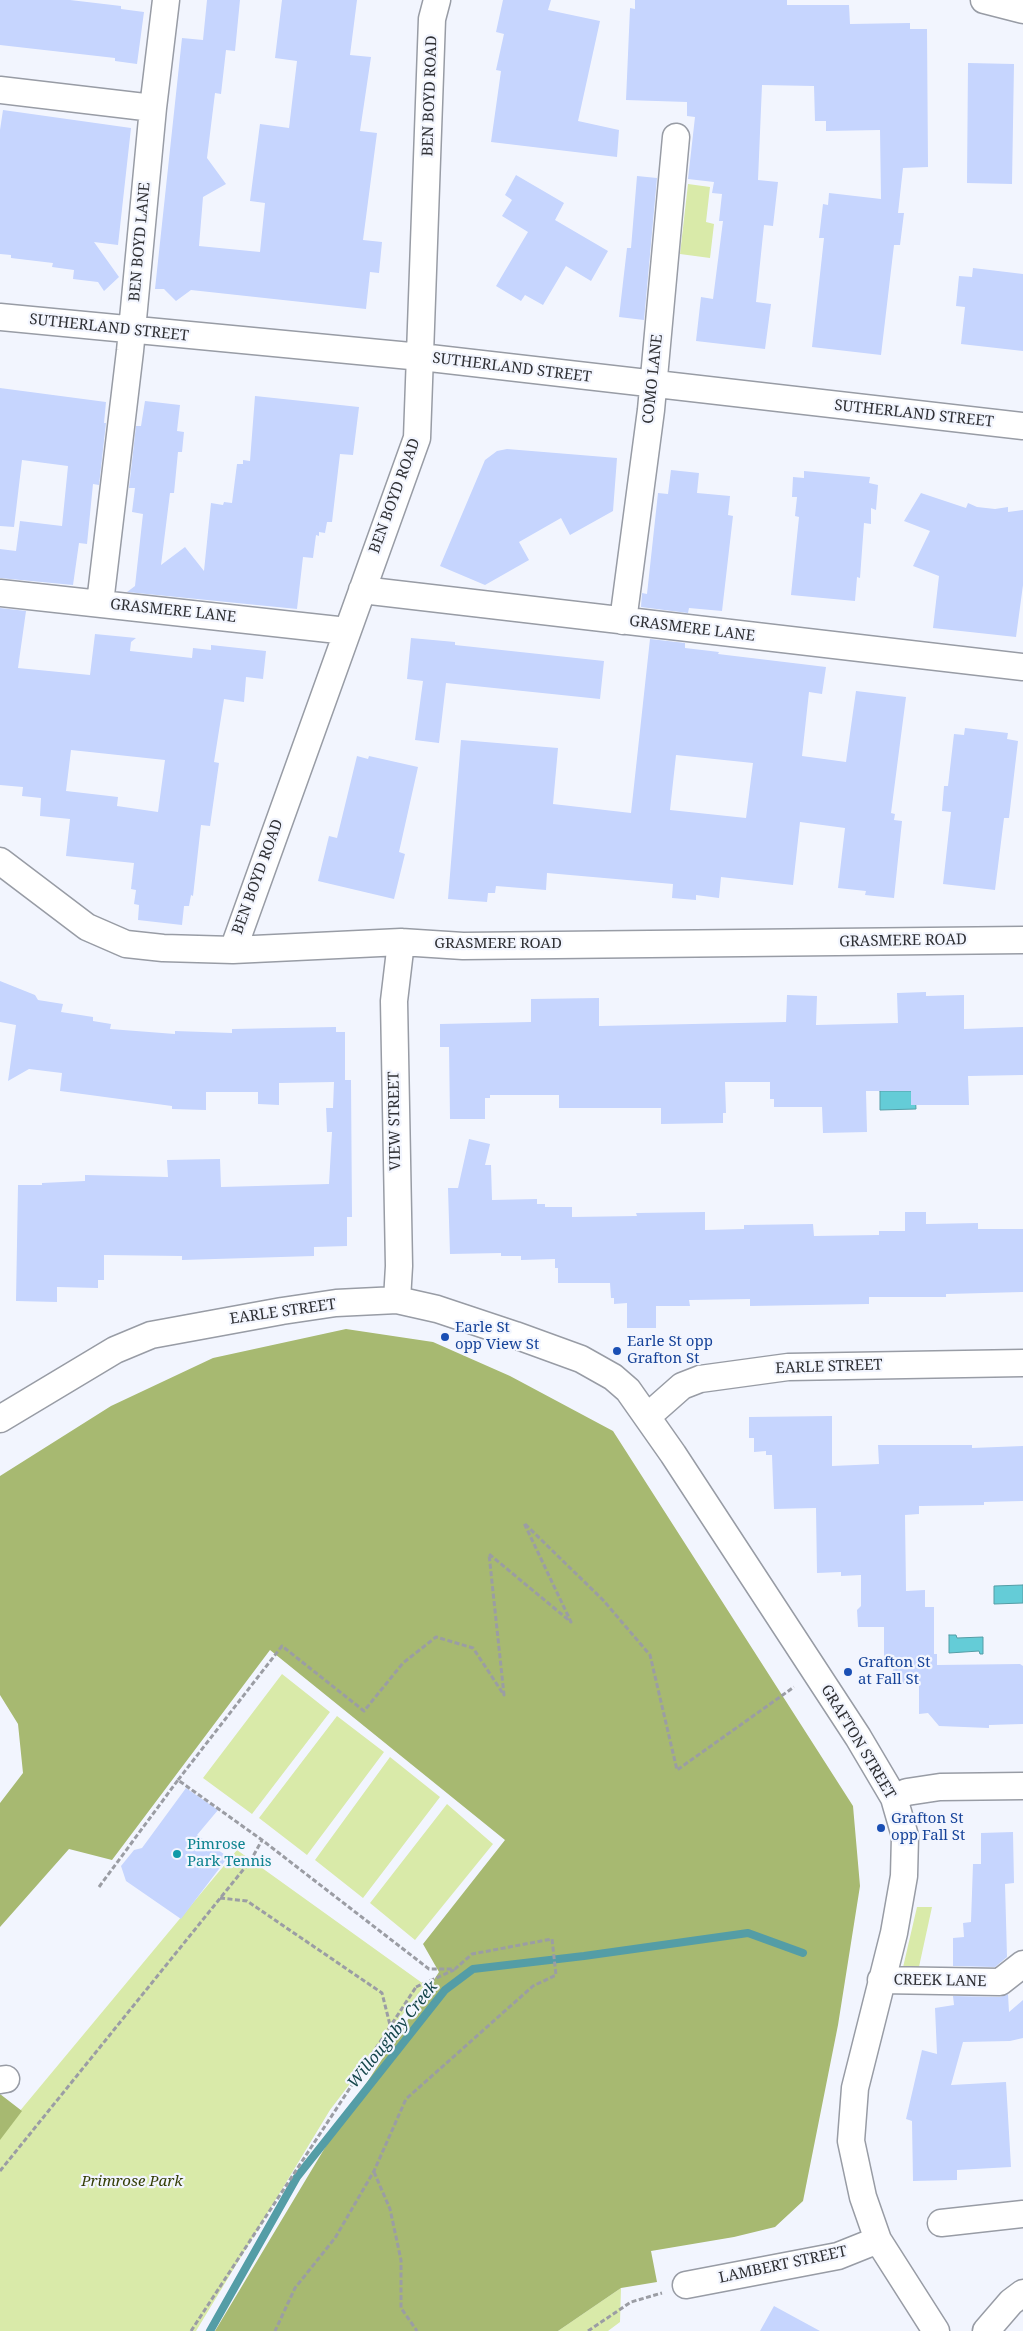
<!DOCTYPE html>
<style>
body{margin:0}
canvas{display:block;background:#f2f5fe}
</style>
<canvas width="1023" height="2331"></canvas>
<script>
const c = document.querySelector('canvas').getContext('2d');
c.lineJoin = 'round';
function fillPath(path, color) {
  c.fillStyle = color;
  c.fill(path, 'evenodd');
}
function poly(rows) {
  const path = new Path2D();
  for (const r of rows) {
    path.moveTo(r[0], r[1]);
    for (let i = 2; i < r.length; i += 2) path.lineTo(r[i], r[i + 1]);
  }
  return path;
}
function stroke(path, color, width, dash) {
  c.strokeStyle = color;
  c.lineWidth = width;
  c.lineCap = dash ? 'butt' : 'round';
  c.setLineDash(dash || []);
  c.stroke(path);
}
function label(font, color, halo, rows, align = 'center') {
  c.font = font + ' "Noto Serif",serif';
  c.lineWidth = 4.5;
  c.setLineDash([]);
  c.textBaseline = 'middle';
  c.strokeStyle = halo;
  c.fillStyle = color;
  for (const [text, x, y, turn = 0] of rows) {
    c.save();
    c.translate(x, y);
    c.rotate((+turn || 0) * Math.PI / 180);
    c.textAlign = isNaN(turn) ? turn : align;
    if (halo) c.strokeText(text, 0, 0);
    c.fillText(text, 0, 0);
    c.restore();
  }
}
fillPath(poly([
 [688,184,710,187,706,222,714,224,710,258,680,254],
 [282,1674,330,1712,252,1814,203,1778],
 [337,1716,384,1752,307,1855,259,1818],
 [390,1757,440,1797,363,1898,315,1860],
 [447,1804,493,1844,415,1940,370,1903],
 [237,1850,425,1985,330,2110,196,2331,0,2331,0,2110,14,2118],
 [917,1907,932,1907,917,1976,901,1976],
 [621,2288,620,2322,608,2331,558,2331]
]), '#d9eaa9');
fillPath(poly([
 [346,1329,433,1342,510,1376,613,1431,853,1806,860,1886,838,2025,803,2201,775,2227,734,2237,651,2251,657,2282,621,2288,558,2331,215,2331,332,2136,439,1972,423,1944,505,1840,270,1650,112,1860,69,1849,0,1927,0,1803,23,1773,18,1724,0,1695,0,1476,111,1406,213,1358],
 [0,2094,22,2111,0,2140]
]), '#a7b971');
const water = poly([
 [880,1091,915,1091,916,1109,880,1110,880,1091],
 [1023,1585,1023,1603,994,1604,994,1586,1023,1585],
 [949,1635,956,1635,957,1638,983,1637,983,1654,980,1654,979,1651,949,1653,949,1635]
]);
fillPath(water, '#64ccd7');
stroke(water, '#549da6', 1);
stroke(poly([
 [210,2331,297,2177,445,1990,473,1969,584,1956,748,1933,803,1953]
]), '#549da6', 8);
fillPath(poly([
 [0,0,70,0,121,6,121,9,144,12,137,64,115,61,115,58,0,45],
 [207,0,240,0,235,51,226,50,221,94,215,93,207,158,226,184,203,197,199,246,260,252,265,203,250,201,260,124,289,128,297,61,275,58,282,0,357,0,350,55,371,57,360,131,377,133,363,240,382,242,379,273,370,272,366,309,191,290,176,301,164,289,155,289,182,38,203,40],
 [503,0,551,0,548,10,600,21,578,121,619,130,617,157,491,142,501,71,496,70,504,34,496,32],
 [635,0,787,0,787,5,849,5,850,24,910,23,910,29,927,29,928,167,903,168,898,213,904,213,900,245,894,245,881,355,812,347,824,238,819,238,823,204,828,205,829,193,881,199,880,130,826,131,826,121,815,121,814,86,762,85,758,180,778,182,773,226,764,225,756,302,771,304,765,349,696,341,701,297,713,299,723,221,719,221,722,194,712,193,714,182,688,179,695,117,687,116,687,102,626,100,630,8,635,9],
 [968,63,1014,64,1012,184,967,183],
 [3,110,131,128,118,245,94,242,119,277,104,291,98,282,73,279,74,270,52,267,53,263,11,258,11,255,0,254,0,130],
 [516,175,564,203,555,220,608,251,591,281,566,266,543,305,525,295,521,301,496,286,528,232,502,216,512,200,505,195],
 [637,176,657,178,644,320,619,317,627,248,631,248],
 [973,268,1023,274,1023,351,961,344,965,307,956,306,959,276,972,277],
 [0,388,106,402,104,423,106,423,99,485,93,484,87,544,79,543,73,585,0,578,0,549,16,551,20,521,62,526,68,466,22,460,14,527,0,526],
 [255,396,359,407,353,455,340,454,332,522,327,522,325,533,319,532,319,536,316,535,313,558,303,557,297,609,127,592,135,586,143,514,132,512,135,488,129,488,136,426,141,426,145,401,180,405,177,431,184,432,182,452,178,452,174,493,170,493,161,565,185,547,204,571,211,503,223,505,224,502,232,503,237,464,243,464,243,460,250,461],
 [507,449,617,458,613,511,570,535,561,518,519,542,529,560,485,585,440,566,485,460,497,451],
 [671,470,699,473,697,493,730,496,728,515,733,516,722,611,689,608,688,613,641,607,642,593,647,594,658,493,668,494],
 [804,471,870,477,869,483,878,485,876,510,871,508,871,524,864,523,860,578,857,577,855,601,791,595,799,517,795,516,797,497,792,497,793,477,804,478],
 [921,493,966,508,968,503,977,507,995,509,1008,507,1008,512,1023,510,1023,585,1016,637,933,628,939,576,913,566,930,531,904,521],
 [0,608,26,611,18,668,90,675,95,634,136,638,131,642,130,651,192,658,193,648,211,650,211,645,266,651,263,679,246,677,244,702,224,699,214,762,219,763,210,826,201,825,193,896,191,895,189,906,184,906,182,925,138,920,139,905,134,904,136,890,131,889,134,863,66,856,70,819,40,816,41,798,22,796,23,787,0,785],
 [71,750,165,760,158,812,117,806,118,797,66,791],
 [411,638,455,642,455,645,604,661,600,699,446,683,439,743,415,740,423,681,407,679],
 [650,639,685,643,685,648,719,652,718,654,826,667,822,694,809,692,802,756,846,762,856,691,906,697,891,813,895,814,894,820,902,821,894,898,865,895,866,891,838,888,845,828,800,822,793,885,721,877,719,898,696,895,696,900,672,898,673,884,547,873,546,890,496,886,495,893,488,893,487,902,448,899,461,740,558,748,553,804,631,813],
 [676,755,753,763,746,818,670,810],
 [965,728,1008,733,1007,739,1018,741,1009,818,1004,818,995,890,943,884,951,812,942,811,944,786,948,786,954,734,964,735],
 [357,756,368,759,369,756,418,767,399,852,405,854,394,899,318,881,329,836,337,838],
 [0,981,35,995,38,1000,63,1004,61,1012,93,1017,93,1021,111,1024,110,1029,175,1034,175,1031,232,1033,232,1029,336,1027,336,1032,345,1032,345,1080,351,1080,352,1217,347,1217,347,1246,314,1247,314,1256,182,1260,182,1256,104,1255,104,1280,98,1280,98,1288,57,1287,57,1302,16,1301,18,1185,42,1185,42,1183,85,1181,85,1175,168,1177,167,1160,220,1159,221,1187,329,1184,332,1132,327,1132,326,1108,333,1108,334,1082,279,1083,279,1105,258,1104,258,1092,206,1092,206,1110,172,1109,172,1106,60,1091,62,1073,29,1069,8,1081,16,1025,0,1022],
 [926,992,926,996,964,995,964,1029,1023,1027,1023,1075,968,1076,969,1105,911,1105,911,1091,866,1091,867,1132,823,1133,822,1107,774,1107,774,1099,770,1099,770,1082,725,1082,726,1113,723,1113,723,1123,661,1124,661,1108,559,1108,559,1095,490,1095,490,1098,485,1098,485,1119,450,1119,449,1047,440,1047,440,1024,531,1022,531,999,599,998,599,1026,786,1022,787,995,817,996,816,1025,898,1023,897,993],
 [469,1139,490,1144,485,1165,491,1165,492,1200,537,1199,537,1204,545,1204,545,1207,572,1207,572,1217,637,1216,636,1213,705,1212,705,1230,744,1229,744,1225,813,1224,814,1236,879,1235,879,1231,905,1231,905,1212,926,1212,926,1224,978,1223,978,1229,1023,1229,1023,1292,946,1294,946,1297,869,1297,869,1304,750,1306,750,1299,689,1300,690,1306,656,1306,656,1328,627,1328,627,1303,614,1304,614,1298,611,1298,610,1283,558,1283,558,1268,555,1268,555,1259,521,1260,521,1256,501,1256,501,1253,450,1254,448,1188,458,1188],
 [832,1416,832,1466,879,1464,878,1445,972,1445,972,1448,1023,1446,1023,1501,984,1502,984,1505,919,1506,919,1514,905,1515,906,1591,925,1590,925,1607,934,1607,934,1654,937,1654,937,1665,1020,1664,1023,1666,1023,1724,989,1725,989,1728,939,1726,928,1713,919,1714,919,1684,893,1684,893,1661,884,1661,884,1627,858,1627,857,1610,861,1606,861,1575,841,1576,841,1572,817,1573,816,1508,774,1509,772,1455,766,1455,766,1451,754,1452,754,1438,749,1438,749,1417],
 [186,1788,218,1810,197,1835,228,1857,181,1919,126,1881,121,1866,134,1850,142,1848],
 [1013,1832,1014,1883,1005,1884,1007,1957,995,1967,953,1966,953,1938,964,1937,963,1923,971,1922,973,1864,981,1864,981,1833],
 [1008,1994,1009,2012,1023,2000,1023,2038,1010,2041,963,2042,951,2085,1006,2082,1011,2167,957,2170,957,2180,913,2181,912,2121,906,2119,922,2050,937,2054,935,2008,954,2005,953,1996,1000,1997],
 [774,2306,820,2331,760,2331]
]), '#c6d5fe');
const minor = poly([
 [984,0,1023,10],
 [0,90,153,108],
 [0,317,421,357,1023,426],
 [362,590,1023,667],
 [0,593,347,631],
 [100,603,130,351,153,108,166,0],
 [623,621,651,410,676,137],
 [0,861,87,927,126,944,163,948,233,950,401,942,463,946,1023,940],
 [233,950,417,438,432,19,437,0],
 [397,1300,399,1266,394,1001,401,942],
 [648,1416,682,1386,700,1379,788,1367,1023,1363],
 [0,1419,115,1350,151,1335,282,1311,336,1303,397,1300,437,1309,515,1335,581,1359,613,1377,628,1390,673,1454,858,1737,894,1798,905,1836,904,1876,894,1933,855,2088,851,2141,863,2197,878,2240,936,2331],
 [894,1798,907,1792,940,1787,1023,1786],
 [881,1980,1000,1982,1023,1964],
 [0,2080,6,2079],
 [941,2223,1023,2214],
 [686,2285,838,2256,878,2240],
 [986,2331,1011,2302,1023,2293]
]);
stroke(minor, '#989ca5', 29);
stroke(poly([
 [178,1780,282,1646,364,1711,403,1663,436,1637,473,1648,504,1695,489,1554,571,1622,524,1523,603,1600,650,1655,677,1770,794,1687],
 [99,1887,178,1780,262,1840,429,1969,455,1969,472,1954,552,1939,556,1975,533,1986,406,2099,374,2171,335,2238,295,2288,275,2331],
 [220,1898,247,1901,382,1993,390,2025],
 [416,1987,454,1970],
 [0,2171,251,1860,262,1840],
 [374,2172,390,2209,401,2260,401,2308,417,2331],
 [191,2331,416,1987],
 [588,2331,631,2302,662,2293]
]), '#9b9da4', 3, [5, 2.5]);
stroke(minor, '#fff', 26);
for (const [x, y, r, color] of [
 [445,1337,5,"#1a4fb4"],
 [617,1351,5,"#1a4fb4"],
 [848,1672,5,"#1a4fb4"],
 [881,1828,5,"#1a4fb4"],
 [177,1854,5,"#0f9aa8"]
]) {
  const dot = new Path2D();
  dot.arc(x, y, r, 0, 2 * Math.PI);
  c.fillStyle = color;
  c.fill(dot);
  stroke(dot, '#f2f5fe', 2);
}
label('15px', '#2f3034', '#f2f5fe', [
 ["BEN BOYD ROAD",430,96,-88],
 ["BEN BOYD LANE",140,242,-85],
 ["SUTHERLAND STREET",109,328,6],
 ["SUTHERLAND STREET",512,368,7],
 ["COMO LANE",653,379,-84],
 ["SUTHERLAND STREET",914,414,6],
 ["BEN BOYD ROAD",395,496,-70],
 ["GRASMERE LANE",173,611,6],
 ["GRASMERE LANE",692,629,7],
 ["BEN BOYD ROAD",258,877,-70],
 ["GRASMERE ROAD",903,941,-1],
 ["GRASMERE ROAD",498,944],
 ["VIEW STREET",395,1121,-91],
 ["EARLE STREET",283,1312,-8],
 ["EARLE STREET",829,1367,-2],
 ["GRAFTON STREET",858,1742,59],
 ["CREEK LANE",940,1981,1],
 ["LAMBERT STREET",783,2265,-12]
]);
label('15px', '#164399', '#f2f5fe', [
 ["Earle St",455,1328],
 ["opp View St",455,1345],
 ["Earle St opp",627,1342],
 ["Grafton St",627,1359],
 ["Grafton St",858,1663],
 ["at Fall St",858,1680],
 ["Grafton St",891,1819],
 ["opp Fall St",891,1836]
], 'left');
label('15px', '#0d838f', '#f2f5fe', [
 ["Pimrose",187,1845],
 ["Park Tennis",187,1862]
], 'left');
label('italic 15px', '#343e06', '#f2f5fe', [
 ["Primrose Park",132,2182]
]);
label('italic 16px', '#15454a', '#f2f5fe', [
 ["Willoughby Creek",393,2035,-51]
]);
</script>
